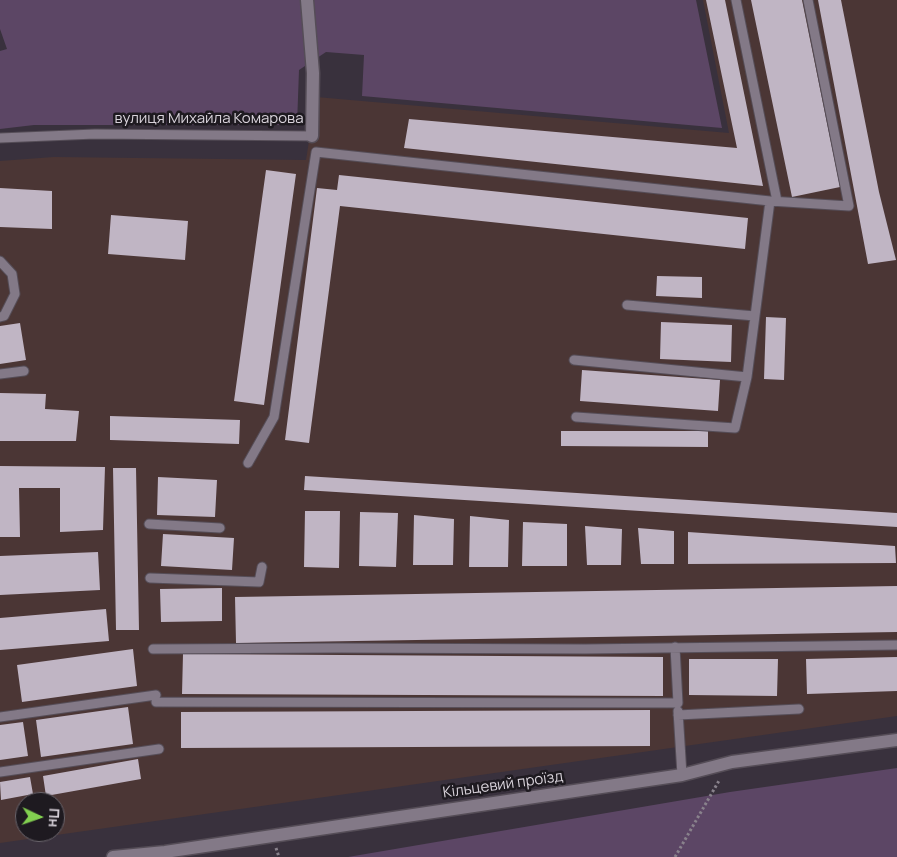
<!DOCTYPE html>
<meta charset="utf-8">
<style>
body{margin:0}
#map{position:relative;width:897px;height:857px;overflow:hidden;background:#39313d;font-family:Manrope,sans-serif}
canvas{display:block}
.north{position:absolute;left:15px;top:792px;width:50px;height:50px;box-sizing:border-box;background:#1e1a20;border:1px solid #69646b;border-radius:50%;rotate:93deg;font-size:14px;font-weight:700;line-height:20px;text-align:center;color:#d9d3db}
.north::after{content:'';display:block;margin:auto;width:18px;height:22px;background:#82d050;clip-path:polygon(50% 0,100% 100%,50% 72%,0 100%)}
</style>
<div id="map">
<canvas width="897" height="857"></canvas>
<div class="north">Пн</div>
</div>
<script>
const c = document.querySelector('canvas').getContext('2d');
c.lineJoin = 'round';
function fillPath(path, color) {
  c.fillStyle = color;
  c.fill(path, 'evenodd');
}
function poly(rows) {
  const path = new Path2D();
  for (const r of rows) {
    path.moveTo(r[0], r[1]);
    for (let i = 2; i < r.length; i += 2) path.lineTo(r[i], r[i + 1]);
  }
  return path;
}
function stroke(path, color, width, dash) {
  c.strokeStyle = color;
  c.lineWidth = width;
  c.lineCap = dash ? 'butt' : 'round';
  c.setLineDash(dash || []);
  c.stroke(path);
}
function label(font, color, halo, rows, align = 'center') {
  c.font = font + ' Manrope,sans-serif';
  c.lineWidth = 5;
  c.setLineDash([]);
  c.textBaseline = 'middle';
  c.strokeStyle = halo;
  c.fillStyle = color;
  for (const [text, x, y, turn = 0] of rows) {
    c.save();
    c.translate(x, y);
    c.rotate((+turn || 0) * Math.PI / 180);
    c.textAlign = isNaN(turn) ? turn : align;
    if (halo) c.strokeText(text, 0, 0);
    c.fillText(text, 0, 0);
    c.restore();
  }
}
fillPath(poly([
 [703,0,897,0,897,716,0,843,0,161,54,157,306,160,316,97,729,133],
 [25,802,55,802,55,832,25,832]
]), '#4b3635');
fillPath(poly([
 [0,0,696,0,722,128,362,96,364,55,326,52,299,70,297,125,34,125,0,129,0,51,7,49,0,29],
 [897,768,897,857,348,857,730,792]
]), '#5c4665');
fillPath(poly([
 [706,0,725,0,763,186,404,148,409,119,737,148],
 [751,0,802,0,840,187,792,197],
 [818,0,841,0,879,192,896,260,868,264],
 [266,170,296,174,264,405,234,401],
 [339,175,748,218,745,249,340,206,309,443,285,440,317,188,337,190],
 [0,188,52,191,52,229,0,227],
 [111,215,188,221,185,260,108,254],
 [657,276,702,277,702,298,656,296],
 [766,317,786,318,784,380,764,379],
 [661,322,732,325,731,362,660,359],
 [20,323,26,360,0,364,0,326],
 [582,370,720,380,718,411,580,401],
 [0,393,46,394,45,409,79,411,76,441,0,441],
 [110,416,240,420,239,444,110,440],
 [561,431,708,431,708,447,561,446],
 [0,466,105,467,103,530,60,532,60,488,19,488,20,537,0,537],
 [113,468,136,468,139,630,116,630],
 [305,476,897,513,897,527,304,490],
 [158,477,217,480,215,517,157,515],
 [305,511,340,511,339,568,304,567],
 [360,512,398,513,396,567,359,566],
 [414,515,454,519,453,565,413,565],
 [470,516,509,520,508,567,469,567],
 [523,522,567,524,567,566,522,566],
 [585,526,622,529,621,565,587,565],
 [638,528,674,531,674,564,641,564],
 [688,532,895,546,896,563,688,564],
 [163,534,234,538,232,570,161,566],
 [98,552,100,590,0,595,0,556],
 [897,586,897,632,236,643,235,597],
 [222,588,222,621,161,622,160,589],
 [106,609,109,641,0,650,0,618],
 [133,649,137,686,22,702,17,665],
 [183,654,663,657,663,696,182,694],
 [897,657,897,691,807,694,806,659],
 [689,659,778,659,777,696,689,695],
 [128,707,133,744,41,757,36,720],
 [650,710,650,746,181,748,181,712],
 [23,722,28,756,0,760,0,725],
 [138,759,141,779,46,796,43,776],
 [30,777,33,794,1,800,0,782]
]), '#c0b5c4');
const service = poly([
 [736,0,777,201],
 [0,138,95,134,312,136],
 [770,201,849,206,808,0],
 [0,261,12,274,15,294,4,316,0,317],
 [627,305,755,316],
 [0,374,24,371],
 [576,417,735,428,747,377],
 [248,463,274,417,316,152,770,201,747,377,574,360],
 [149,524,220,528],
 [150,578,259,582,262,567],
 [153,649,337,648,585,649,897,645],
 [156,702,678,703,675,647],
 [678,711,682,775],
 [678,715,799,709],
 [0,717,156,695],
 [0,772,159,749]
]);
const minor = poly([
 [307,0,313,73,312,136],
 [113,857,165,852,682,775,732,762,897,740]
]);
stroke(service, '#554d57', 11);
stroke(minor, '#554d57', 15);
stroke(poly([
 [276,848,279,857],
 [675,857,720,779]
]), '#89828c', 3, [2.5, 2.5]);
stroke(service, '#837987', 9);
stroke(minor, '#837987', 12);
label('15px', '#d9d3db', '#1e1a20', [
 ["вулиця Михайла Комарова",209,119],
 ["Кільцевий проїзд",503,785,-8]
]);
</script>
